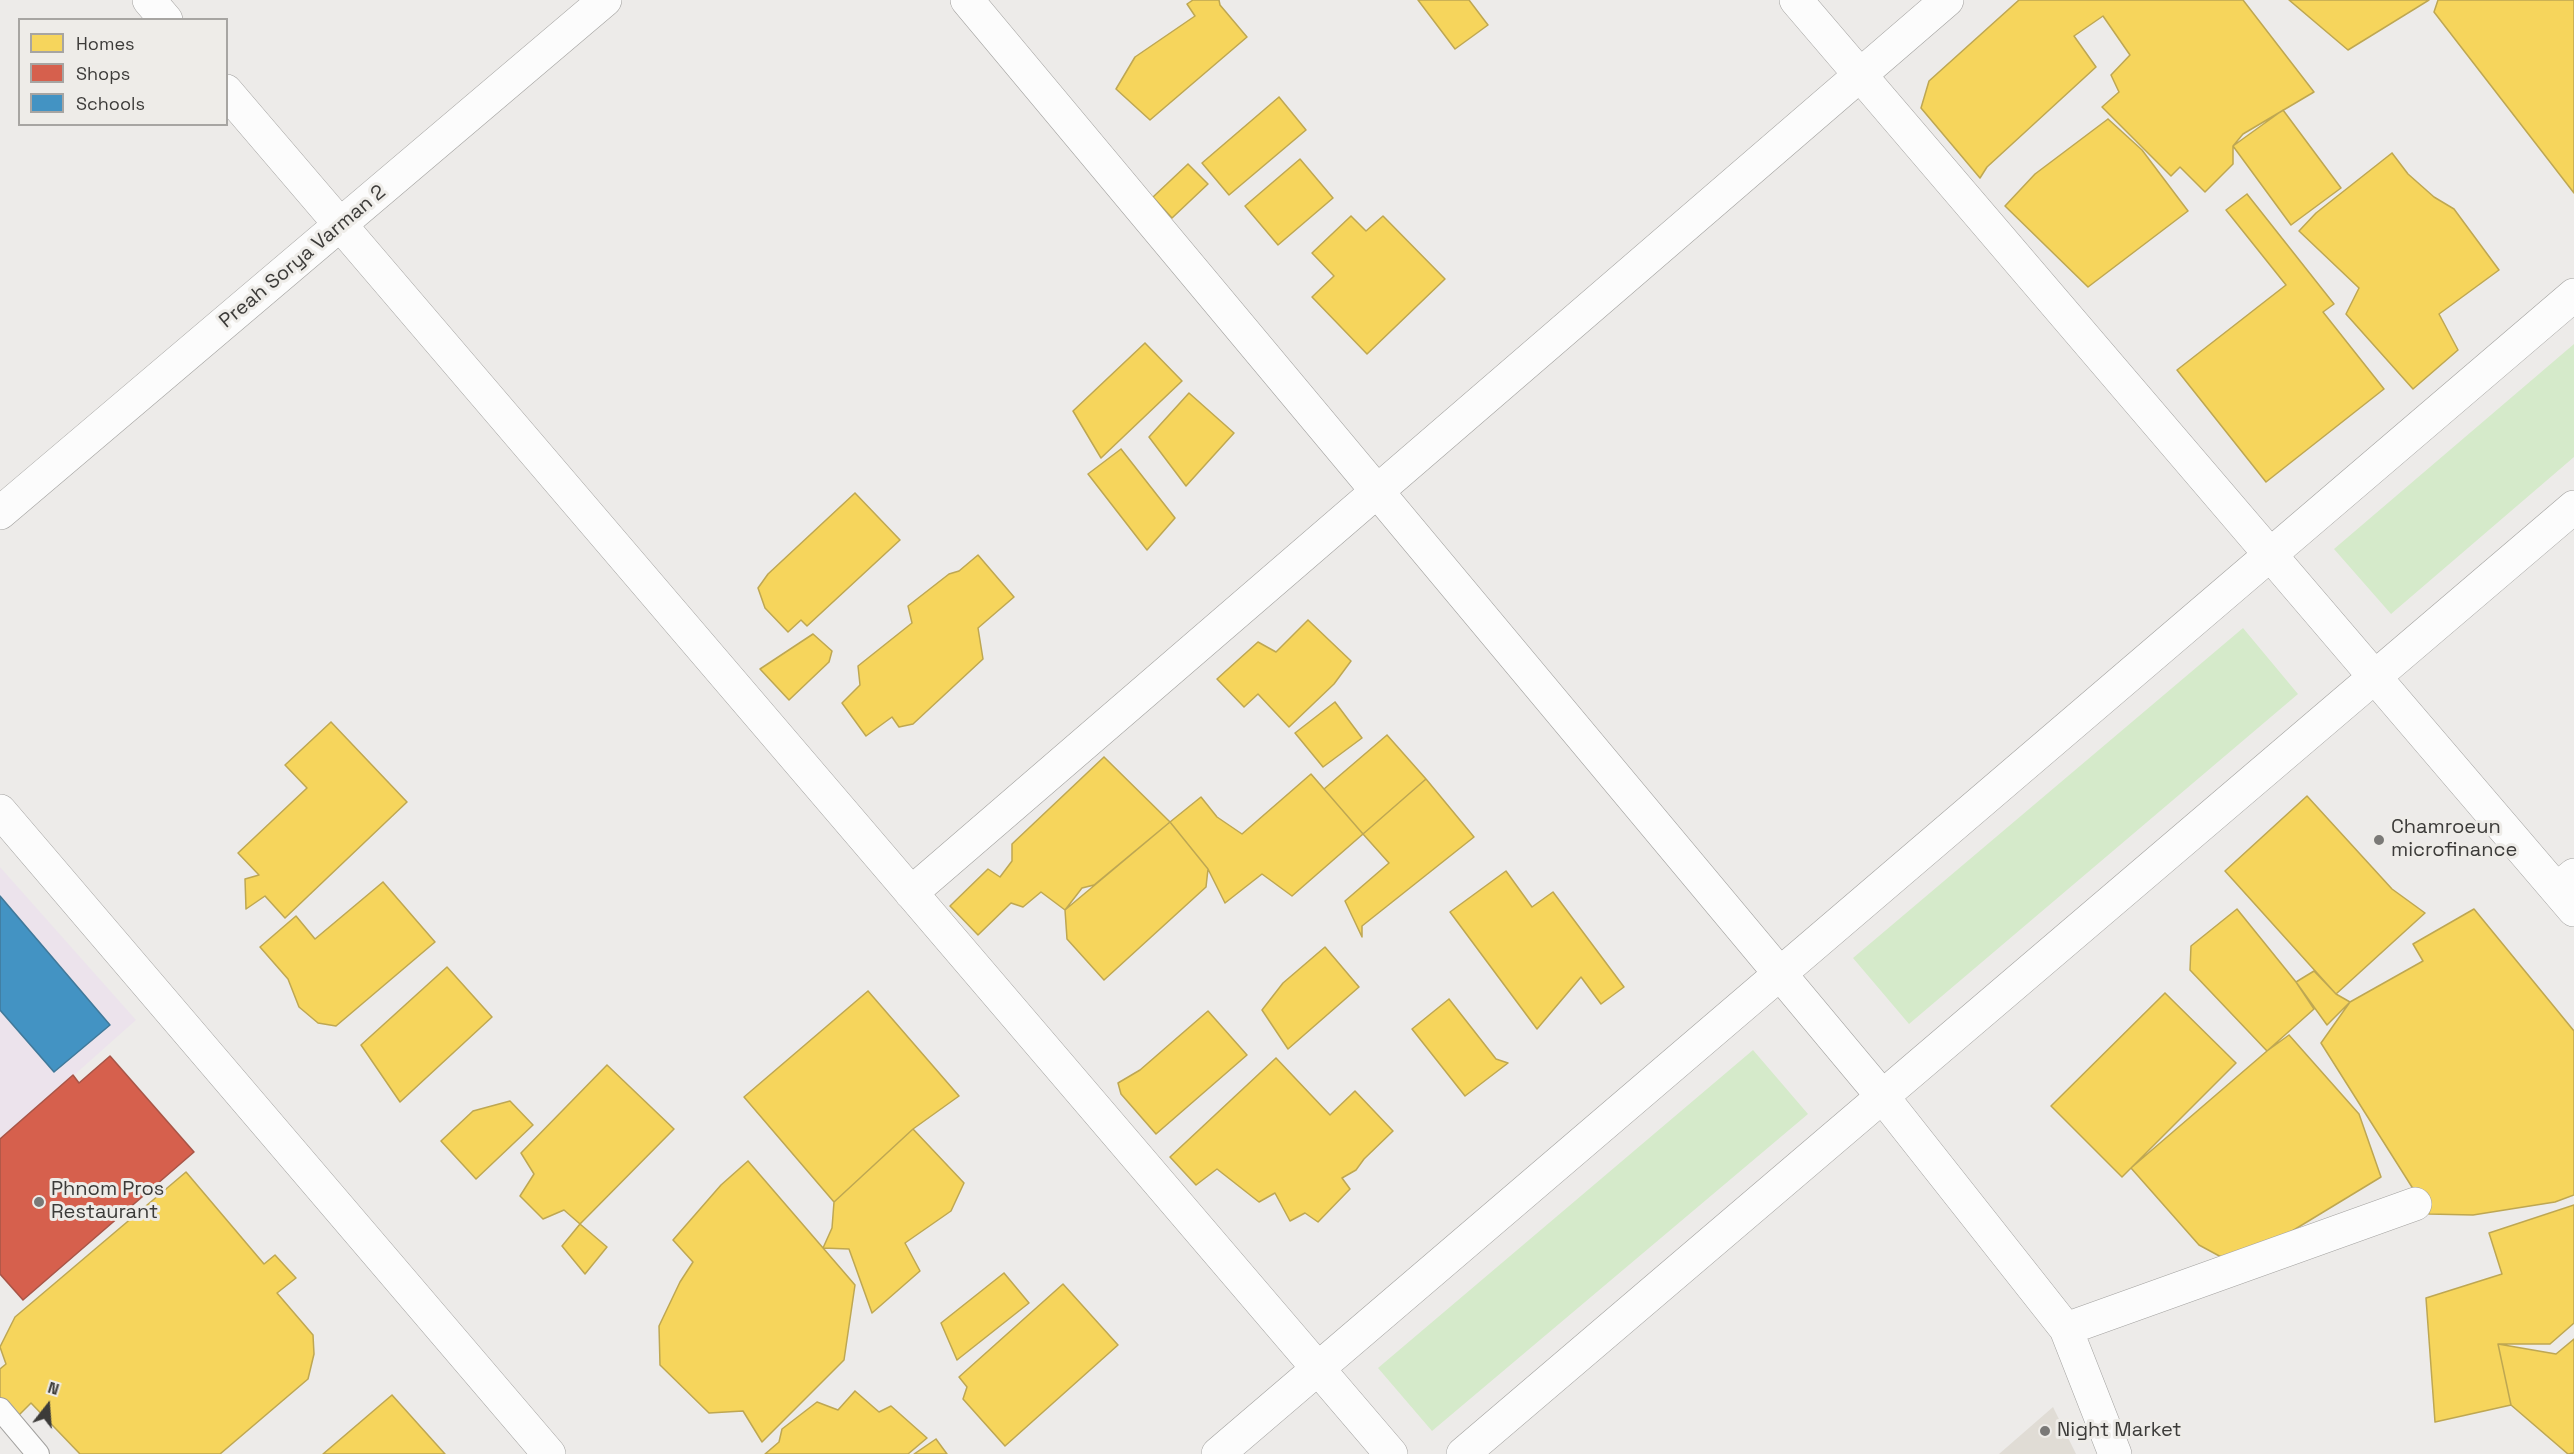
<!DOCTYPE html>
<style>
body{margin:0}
#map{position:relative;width:2574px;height:1454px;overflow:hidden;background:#edebe9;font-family:"Space Grotesk",sans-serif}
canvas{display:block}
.legend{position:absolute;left:18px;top:18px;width:210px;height:108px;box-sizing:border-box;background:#eeece8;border:2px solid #a7a5a2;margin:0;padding:8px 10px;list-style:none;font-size:18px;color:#3c3b39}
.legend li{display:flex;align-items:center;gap:12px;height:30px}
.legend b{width:30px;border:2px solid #a7a5a2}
.north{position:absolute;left:18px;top:1376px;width:60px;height:60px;-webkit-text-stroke:4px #eeece8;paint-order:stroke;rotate:17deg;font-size:16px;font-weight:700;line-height:24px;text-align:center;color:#3c3b39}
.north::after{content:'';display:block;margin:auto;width:21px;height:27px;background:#3c3b39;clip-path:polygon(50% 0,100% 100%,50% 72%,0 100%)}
</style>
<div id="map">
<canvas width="2574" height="1454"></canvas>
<ul class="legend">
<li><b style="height:16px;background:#f6d55c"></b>Homes</li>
<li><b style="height:16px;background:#d6604d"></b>Shops</li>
<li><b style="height:16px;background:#4393c3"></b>Schools</li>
</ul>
<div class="north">N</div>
</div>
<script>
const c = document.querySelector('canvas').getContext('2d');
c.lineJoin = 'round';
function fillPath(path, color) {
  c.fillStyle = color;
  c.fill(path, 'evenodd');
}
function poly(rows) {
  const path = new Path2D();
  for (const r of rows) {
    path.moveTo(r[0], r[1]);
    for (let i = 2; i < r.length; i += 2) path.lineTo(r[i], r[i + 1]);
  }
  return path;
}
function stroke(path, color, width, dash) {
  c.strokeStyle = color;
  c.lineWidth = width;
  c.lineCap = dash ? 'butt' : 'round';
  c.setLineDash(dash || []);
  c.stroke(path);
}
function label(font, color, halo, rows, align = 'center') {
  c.font = font + ' "Space Grotesk",sans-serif';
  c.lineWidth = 6;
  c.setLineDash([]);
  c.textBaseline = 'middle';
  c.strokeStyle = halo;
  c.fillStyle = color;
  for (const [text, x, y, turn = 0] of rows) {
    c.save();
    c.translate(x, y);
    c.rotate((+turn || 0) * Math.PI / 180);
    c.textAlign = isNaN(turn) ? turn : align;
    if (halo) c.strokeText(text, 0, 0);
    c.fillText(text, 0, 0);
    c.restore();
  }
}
fillPath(poly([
 [2053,1407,2076,1454,1999,1454]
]), '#e0dcd5');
fillPath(poly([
 [0,867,136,1020,0,1141]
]), '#ece3ec');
fillPath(poly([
 [2574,344,2574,457,2391,614,2334,549],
 [2243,628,2298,694,1909,1024,1853,958],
 [1753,1050,1808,1114,1432,1431,1378,1368]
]), '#d5eaca');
const homes = poly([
 [1193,0,1219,0,1220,5,1247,37,1150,120,1116,89,1135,57,1195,16,1187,4,1193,0],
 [1418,0,1469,0,1488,25,1455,49,1418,0],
 [2019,0,2243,0,2314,92,2243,134,2233,146,2233,164,2205,192,2180,167,2171,176,2102,107,2119,92,2111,75,2130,55,2103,16,2074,36,2096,67,1987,167,1980,178,1921,108,1929,81,2019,0],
 [2289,0,2429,0,2348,50,2289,0],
 [2438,0,2574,0,2574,193,2434,12,2438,0],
 [1279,97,1306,130,1229,195,1202,163,1279,97],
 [2283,110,2341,188,2291,225,2233,146,2283,110],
 [2108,119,2142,150,2188,211,2088,287,2005,206,2035,174,2108,119],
 [2392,153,2408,174,2434,197,2454,209,2499,270,2439,314,2458,350,2413,389,2346,314,2359,288,2299,231,2316,213,2392,153],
 [1300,159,1333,198,1278,245,1245,206,1300,159],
 [1188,164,1208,184,1172,218,1153,197,1188,164],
 [2247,194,2334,304,2323,312,2384,389,2266,482,2177,370,2286,285,2226,210,2247,194],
 [1351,216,1366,231,1383,216,1445,279,1367,354,1312,297,1334,276,1312,253,1351,216],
 [1145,343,1182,381,1101,458,1073,411,1145,343],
 [1189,393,1234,433,1186,486,1149,437,1189,393],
 [1121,449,1175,518,1147,550,1088,474,1121,449],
 [855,493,900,540,807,626,801,620,788,632,765,608,758,588,768,574,855,493],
 [978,555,1014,597,978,628,983,659,913,724,899,727,892,717,866,736,842,703,860,685,858,666,912,623,908,606,949,574,959,571,978,555],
 [1308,620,1351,661,1334,684,1289,727,1258,694,1244,707,1217,679,1258,642,1276,652,1308,620],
 [813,634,832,651,829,662,789,700,760,669,813,634],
 [1335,702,1362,738,1323,767,1295,733,1335,702],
 [331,722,407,802,285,918,265,896,246,909,245,879,259,875,238,853,307,788,285,765,331,722],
 [1387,735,1426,779,1363,834,1324,789,1387,735],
 [1104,757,1170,822,1094,885,1082,888,1065,910,1041,892,1023,907,1011,903,978,935,950,906,988,869,1000,877,1012,861,1012,844,1104,757],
 [1311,774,1363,834,1292,896,1262,874,1225,903,1208,869,1170,822,1201,797,1217,817,1242,834,1311,774],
 [1426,779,1474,837,1362,926,1362,937,1345,901,1389,863,1363,834,1426,779],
 [2307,796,2392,889,2425,913,2336,994,2225,871,2307,796],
 [1170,822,1208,869,1206,887,1104,980,1067,939,1065,910,1170,822],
 [1506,871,1532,907,1553,892,1624,987,1601,1004,1581,977,1537,1029,1450,912,1506,871],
 [383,882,435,942,336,1026,318,1023,299,1007,288,979,260,947,296,916,315,939,383,882],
 [2237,909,2296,982,2314,1009,2267,1051,2190,970,2191,946,2237,909],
 [2474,909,2574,1031,2574,1195,2555,1202,2473,1215,2429,1214,2321,1043,2350,1002,2423,961,2413,944,2474,909],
 [1325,947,1359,987,1288,1049,1262,1010,1283,983,1325,947],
 [447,967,492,1017,400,1102,361,1045,447,967],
 [2314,971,2336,994,2350,1002,2327,1025,2296,982,2314,971],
 [868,991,959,1096,913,1129,834,1202,744,1097,868,991],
 [2165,993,2236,1063,2122,1177,2051,1106,2165,993],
 [1449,999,1496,1059,1508,1063,1465,1096,1412,1029,1449,999],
 [1208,1011,1247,1055,1156,1134,1121,1094,1118,1083,1140,1070,1208,1011],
 [2289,1035,2359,1114,2381,1177,2236,1265,2199,1245,2131,1168,2267,1051,2289,1035],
 [1276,1058,1330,1115,1355,1091,1393,1131,1364,1159,1356,1170,1342,1178,1350,1189,1318,1222,1305,1213,1290,1221,1275,1193,1259,1202,1217,1169,1196,1185,1170,1157,1276,1058],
 [607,1065,674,1129,580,1224,564,1210,543,1219,520,1196,534,1174,521,1153,607,1065],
 [510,1101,533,1125,476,1179,441,1141,473,1111,510,1101],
 [913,1129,964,1183,951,1211,905,1243,920,1271,872,1313,849,1249,823,1248,832,1228,834,1202,913,1129],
 [748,1161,855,1285,844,1360,762,1442,743,1411,709,1413,660,1365,659,1326,680,1282,693,1262,673,1240,721,1185,748,1161],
 [186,1172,264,1264,275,1255,296,1278,277,1293,313,1335,314,1354,308,1379,220,1454,80,1454,31,1403,17,1417,0,1399,0,1369,6,1364,0,1347,15,1317,186,1172],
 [2574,1205,2574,1323,2550,1344,2498,1344,2511,1405,2435,1422,2426,1298,2502,1274,2489,1233,2574,1205],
 [580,1224,607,1247,585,1274,562,1246,580,1224],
 [1004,1273,1029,1303,957,1360,941,1323,1004,1273],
 [1063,1284,1118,1345,1005,1446,963,1399,967,1387,959,1377,1063,1284],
 [2574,1339,2574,1453,2568,1454,2511,1405,2498,1344,2556,1354,2574,1339],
 [855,1391,879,1412,891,1406,927,1438,908,1454,765,1454,779,1442,782,1429,817,1402,838,1410,855,1391],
 [392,1395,445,1454,323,1454,392,1395],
 [936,1439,947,1454,914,1454,936,1439]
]);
fillPath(homes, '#f6d55c');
stroke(homes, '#bea752', 1.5);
const shops = poly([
 [110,1056,194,1152,23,1300,0,1274,0,1139,73,1075,79,1083,110,1056]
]);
fillPath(shops, '#d6604d');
stroke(shops, '#a85547', 1.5);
const schools = poly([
 [0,896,110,1025,54,1072,0,1010,0,896]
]);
fillPath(schools, '#4393c3');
stroke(schools, '#41799a', 1.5);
const service = poly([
 [0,1409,38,1454]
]);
const minor = poly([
 [149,0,166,20],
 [967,0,1882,1096,2066,1329,2115,1454],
 [226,91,1391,1454],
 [0,811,549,1454],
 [2557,889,2574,875],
 [911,893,1947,0],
 [2066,1329,2415,1204]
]);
const tertiary = poly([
 [1796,0,2574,910],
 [0,513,605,0],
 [1218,1454,2574,295],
 [1463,1454,2574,507]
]);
stroke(service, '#a2a19f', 24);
stroke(minor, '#a2a19f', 34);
stroke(tertiary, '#a2a19f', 34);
stroke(service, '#fcfcfc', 22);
stroke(minor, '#fcfcfc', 33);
stroke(tertiary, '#fcfcfc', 33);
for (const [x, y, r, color] of [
 [2379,840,6,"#7a7977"],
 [39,1202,6,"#7a7977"],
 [2045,1431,6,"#7a7977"]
]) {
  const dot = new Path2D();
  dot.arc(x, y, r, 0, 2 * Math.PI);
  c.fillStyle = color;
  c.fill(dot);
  stroke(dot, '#eeece8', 2);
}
label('20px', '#3c3b39', '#eeece8', [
 ["Preah Sorya Varman 2",303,257,-40]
]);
label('20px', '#3c3b39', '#eeece8', [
 ["Chamroeun",2391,828],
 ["microfinance",2391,851],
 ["Phnom Pros",51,1190],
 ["Restaurant",51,1213],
 ["Night Market",2057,1431]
], 'left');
</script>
